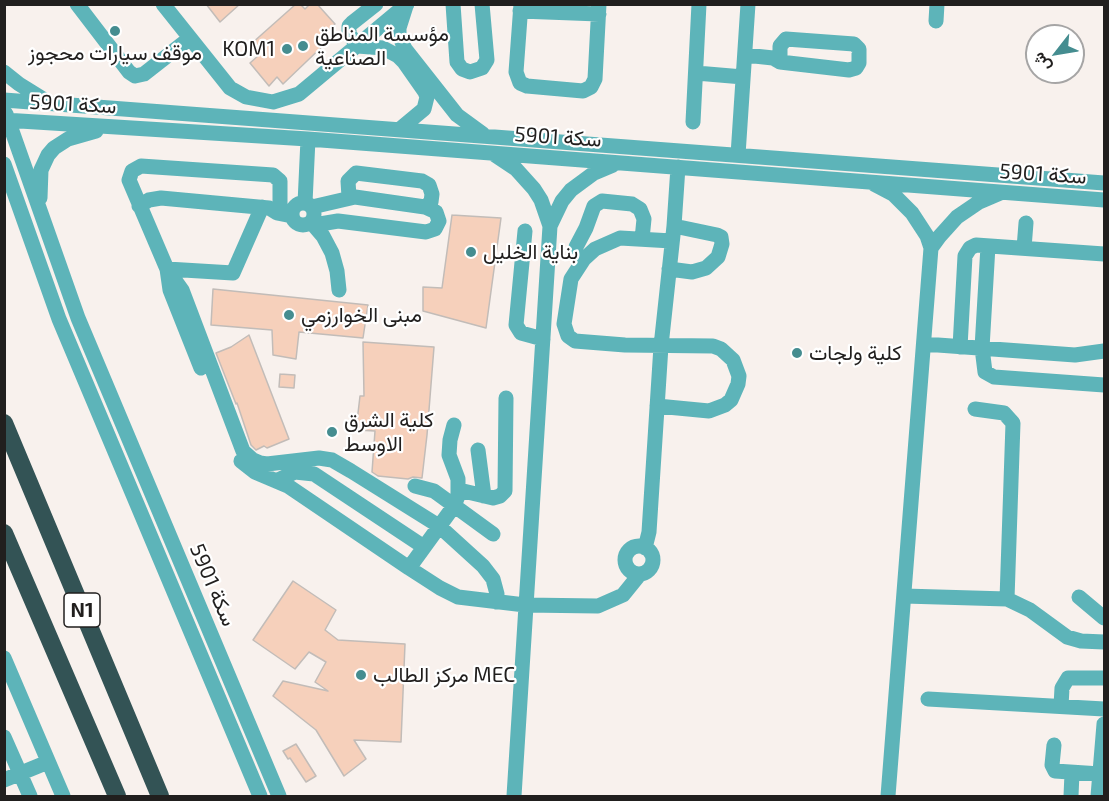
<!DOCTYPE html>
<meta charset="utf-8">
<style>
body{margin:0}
#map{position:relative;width:1109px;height:801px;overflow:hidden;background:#f8f1ed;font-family:"Exo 2",Vazirmatn,sans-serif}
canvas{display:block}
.frame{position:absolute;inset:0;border:6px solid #211f1e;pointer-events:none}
.north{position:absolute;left:1025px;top:24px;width:60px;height:60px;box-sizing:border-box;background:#fff;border:2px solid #a6a5a5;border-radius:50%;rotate:239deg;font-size:16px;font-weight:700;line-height:24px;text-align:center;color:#211f1e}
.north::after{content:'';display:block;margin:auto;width:21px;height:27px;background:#458d90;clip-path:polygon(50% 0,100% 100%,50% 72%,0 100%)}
</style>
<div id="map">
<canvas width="1109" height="801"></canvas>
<div class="frame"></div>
<div class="north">ش</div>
</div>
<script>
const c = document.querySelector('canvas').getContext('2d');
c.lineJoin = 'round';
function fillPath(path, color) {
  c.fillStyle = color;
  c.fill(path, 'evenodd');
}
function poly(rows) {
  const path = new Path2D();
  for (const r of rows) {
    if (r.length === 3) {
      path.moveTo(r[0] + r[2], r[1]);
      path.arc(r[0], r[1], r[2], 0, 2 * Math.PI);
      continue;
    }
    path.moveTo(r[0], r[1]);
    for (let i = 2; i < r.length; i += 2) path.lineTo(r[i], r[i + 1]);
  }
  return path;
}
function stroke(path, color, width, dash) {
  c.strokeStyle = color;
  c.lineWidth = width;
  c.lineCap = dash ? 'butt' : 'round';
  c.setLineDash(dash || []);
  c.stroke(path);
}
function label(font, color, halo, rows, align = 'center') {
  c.font = font + ' "Exo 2",Vazirmatn,sans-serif';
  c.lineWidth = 4.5;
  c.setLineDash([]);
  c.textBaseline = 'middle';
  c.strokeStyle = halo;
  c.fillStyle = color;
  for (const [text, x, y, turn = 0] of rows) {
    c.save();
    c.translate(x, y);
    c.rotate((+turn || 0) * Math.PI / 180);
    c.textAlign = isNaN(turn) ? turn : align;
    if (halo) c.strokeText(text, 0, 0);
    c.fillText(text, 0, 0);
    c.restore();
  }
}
const building = poly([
 [206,4,240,4,220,22,206,4],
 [296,4,300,4,305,9,310,4,317,4,335,24,325,33,330,39,283,84,277,77,269,86,250,63,259,55,251,44,296,4],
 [452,215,501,218,486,328,423,311,423,287,442,288,452,215],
 [213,289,368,305,363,338,299,332,296,359,273,355,272,330,211,325,213,289],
 [249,335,289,439,267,448,264,446,256,450,251,445,237,403,236,404,216,353,231,347,249,335],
 [363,342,434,347,427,435,422,478,413,477,408,479,378,476,372,472,375,431,356,430,360,396,364,396,363,342],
 [280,374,295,375,294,388,279,387,280,374],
 [293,581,336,610,325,630,338,640,405,644,401,742,354,740,366,759,344,776,316,730,273,696,283,681,328,691,315,682,326,662,309,652,295,669,253,640,293,581],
 [296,744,316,776,306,782,290,758,288,759,283,751,296,744]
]);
fillPath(building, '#f6d0bb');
stroke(building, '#c2bcb8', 1.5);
stroke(poly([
 [77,4,129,72,135,76,144,74,190,38],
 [163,4,230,88,246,97,273,102,299,94,407,4],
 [376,4,352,23,349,26,349,34,358,46,383,48,398,56,404,62,425,92,427,97,424,109,400,129],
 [453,4,457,62,462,69,470,72,482,68,487,60,482,4],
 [521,4,516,72,520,83,527,86,583,91,591,87,595,79,599,4],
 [406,6,399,28,399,35,405,49,457,115,483,134],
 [520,11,599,14],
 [936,21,937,4],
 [786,39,854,44,859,49,859,63,856,68,849,70,780,62,780,46,786,39],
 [745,55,773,58,780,62],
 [4,72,19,84,48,102],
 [696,73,743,77],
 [4,100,1104,183],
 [6,114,78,318,279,796],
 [4,120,308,139,1104,200],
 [693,122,699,4],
 [495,155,516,169,534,189,541,200,550,226],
 [738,155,748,4],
 [4,164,59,319,260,796],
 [874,184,893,194,912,213,927,236,931,248,888,796],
 [349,197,348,181,356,173,422,181,429,185,432,194,431,202,425,207],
 [40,198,41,170,48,155,54,148,68,139,96,131],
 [303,214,11],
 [305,203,308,139],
 [280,204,280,181,273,175,141,166,132,171,129,180,167,269,182,290,243,451,253,460,260,463,267,464,319,458,332,460,351,471,439,526,483,566,493,579,497,594,496,602],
 [139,206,149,200,161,198,269,208,277,213,292,216],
 [312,207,355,197,425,207,436,212,439,221,435,229,426,232,338,221,314,225],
 [311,222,323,236,332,253,337,271,339,290],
 [525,231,516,325,521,333,543,339],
 [988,246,982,348,985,372,994,377,1104,385],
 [576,247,586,228,594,206,602,201,632,204,640,209,644,219,642,239],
 [931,248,939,237,957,217,979,202,1000,193],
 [1024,248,1026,223],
 [167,269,170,290,201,368],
 [167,269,233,273,262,207],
 [669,269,692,272,706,268,718,257,722,244,721,237,717,235,674,226],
 [924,344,1075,355,1104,351],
 [960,347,965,256,970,248,976,245,1104,254],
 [657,406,709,411,725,405,731,400,738,384,739,376,733,360,721,349,713,346,625,345,575,341,568,336,564,324,571,279,584,259,595,249,620,238,672,241],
 [975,409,1004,413,1013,423,1007,599],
 [478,450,484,496],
 [241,461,255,472,288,486,409,568,440,588,458,597,525,605,598,606,623,595,640,574],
 [278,480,295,472,314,474,424,547],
 [415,486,434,491,493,534],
 [459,490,493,498,500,496,505,491,506,398],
 [639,560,14],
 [645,548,649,532,661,346,674,226,678,167],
 [409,568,454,506,458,496,458,479,449,455,450,440,454,425],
 [904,596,1007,599,1030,610,1067,637,1081,641,1104,642],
 [1079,597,1104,618],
 [4,658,63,796],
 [928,699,1104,709],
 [1061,706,1062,688,1068,678,1104,678],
 [4,737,30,796],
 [1054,745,1052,765,1055,771,1100,774],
 [4,780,48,762],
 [514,796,550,226,562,201,571,190,594,173,613,165],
 [1071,796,1072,773],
 [1098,796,1104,724]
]), '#5db4b9', 15);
stroke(poly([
 [4,423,160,796],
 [4,533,117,796]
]), '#335355', 18);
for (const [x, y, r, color] of [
 [115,31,6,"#458d90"],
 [303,46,6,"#458d90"],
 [287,49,6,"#458d90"],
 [471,252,6,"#458d90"],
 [289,315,6,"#458d90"],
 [797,353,6,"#458d90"],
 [332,432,6,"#458d90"],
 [361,675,6,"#458d90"]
]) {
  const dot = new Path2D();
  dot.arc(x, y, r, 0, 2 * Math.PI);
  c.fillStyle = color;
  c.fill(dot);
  stroke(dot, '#fff', 2);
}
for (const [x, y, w] of [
 [82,610,36]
]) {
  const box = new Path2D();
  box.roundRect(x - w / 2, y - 17, w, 34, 4.5);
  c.fillStyle = '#fff';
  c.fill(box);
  stroke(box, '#211f1e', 1.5);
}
label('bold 20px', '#211f1e', null, [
 ["N1",82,610]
]);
label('21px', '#211f1e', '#fff', [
 ["مؤسسة المناطق",315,34],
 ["الصناعية",315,58],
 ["KOM1",275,49,"right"],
 ["موقف سيارات محجوز",115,53,"center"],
 ["بناية الخليل",483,252],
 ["مبنى الخوارزمي",301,315],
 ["كلية ولجات",809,353],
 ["كلية الشرق",344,420],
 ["الاوسط",344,444],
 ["مركز الطالب MEC",373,675]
], 'left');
label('21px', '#211f1e', '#fff', [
 ["سكة 5901",73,104,3],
 ["سكة 5901",558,137,4],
 ["سكة 5901",1043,174,4],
 ["سكة 5901",213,585,67]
]);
</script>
